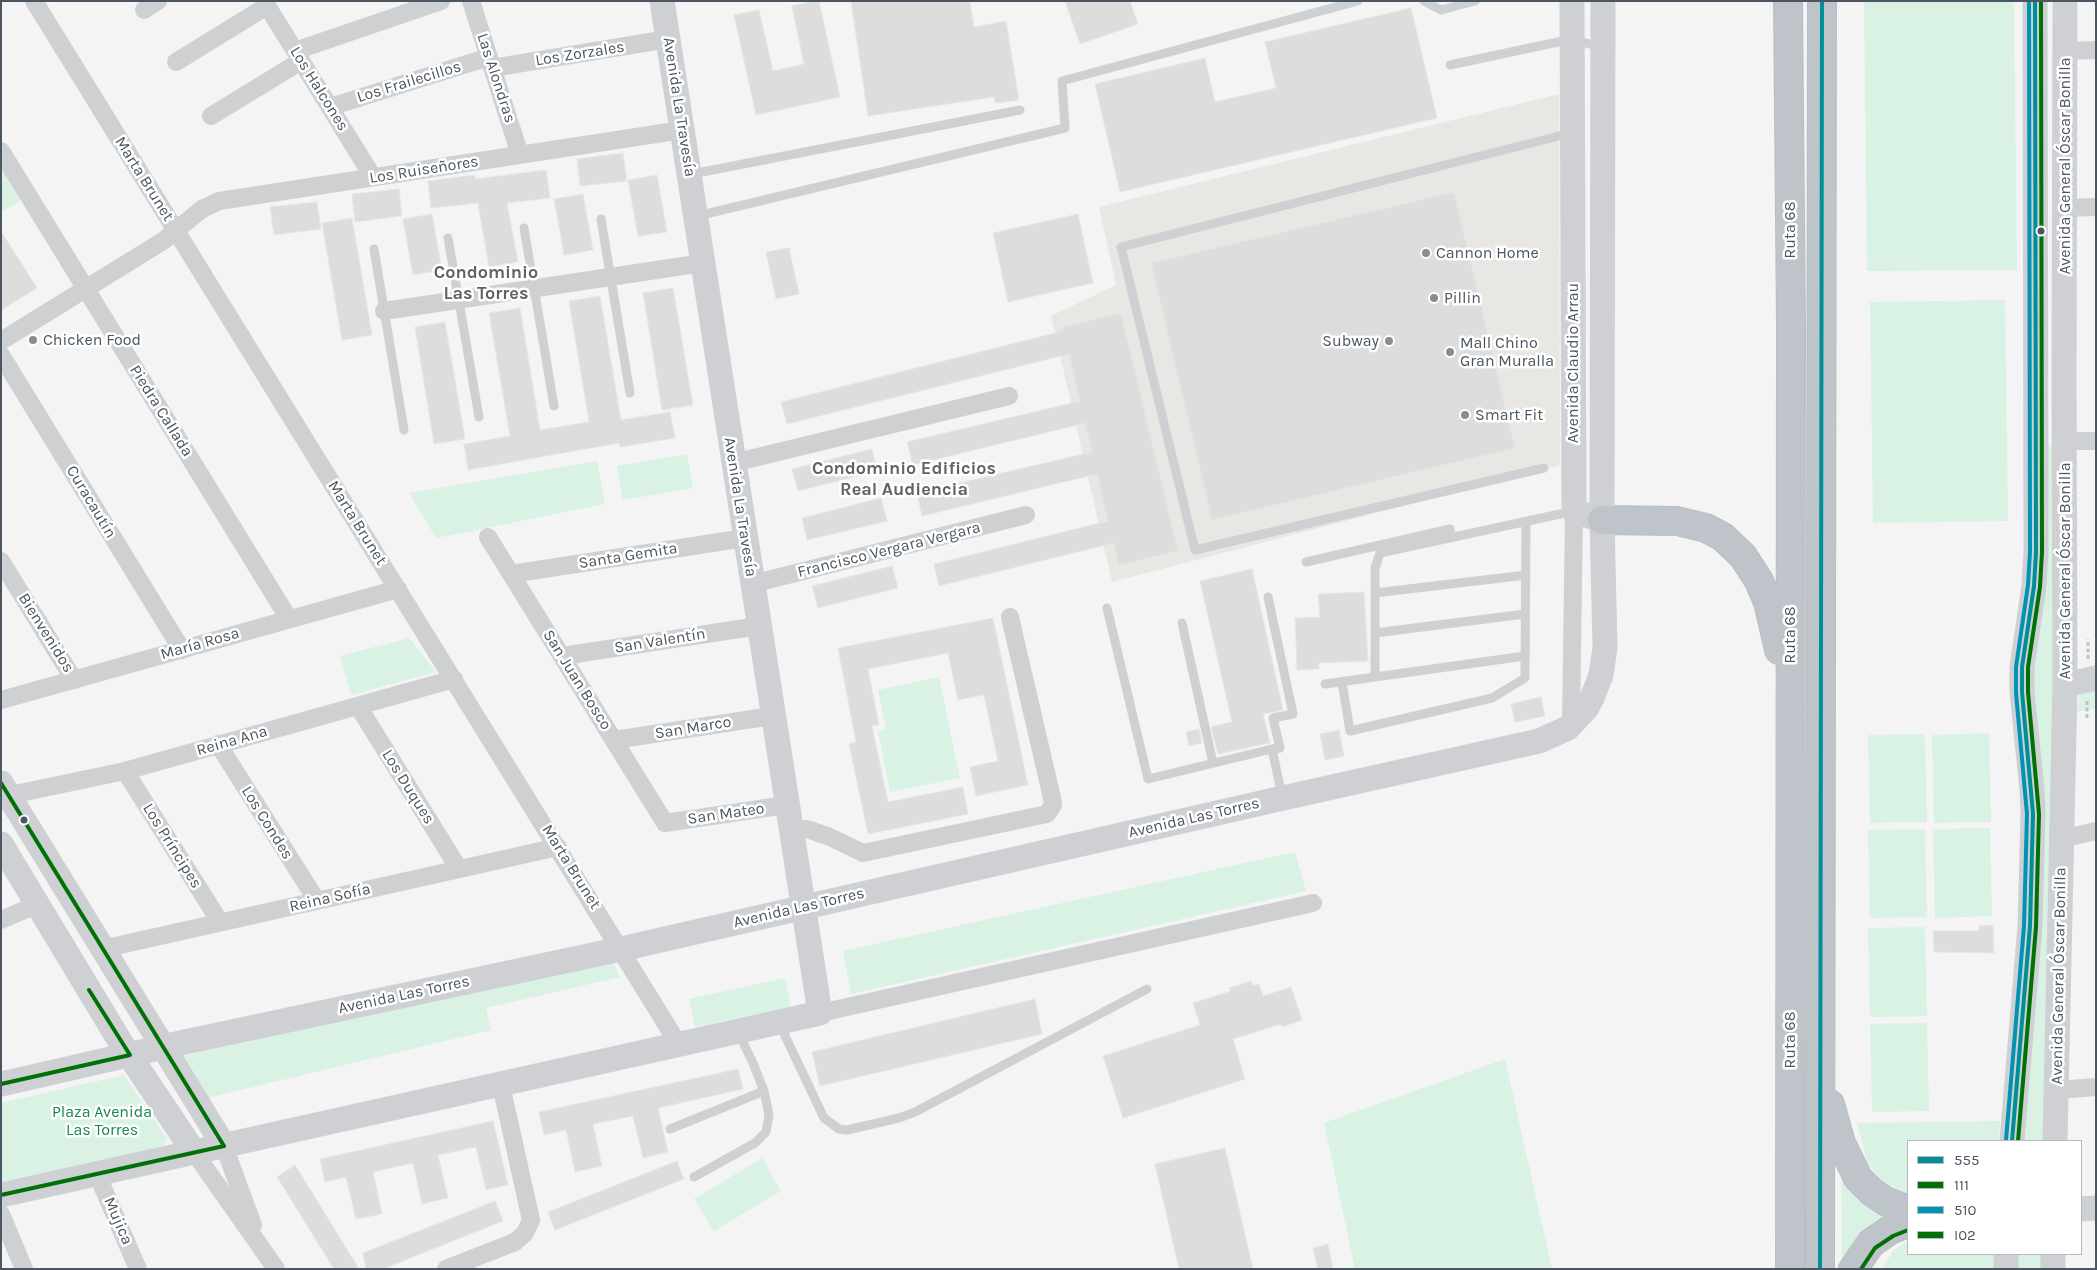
<!DOCTYPE html>
<meta charset="utf-8">
<style>
body{margin:0}
#map{position:relative;width:2097px;height:1270px;overflow:hidden;background:#f4f4f4;font-family:Karla,sans-serif}
canvas{display:block}
.frame{position:absolute;inset:0;border:2px solid #4a5661;pointer-events:none}
.legend{position:absolute;left:1907px;top:1140px;width:175px;height:115px;box-sizing:border-box;background:#fff;border:1px solid #b7bbc0;margin:0;padding:6px 9px;list-style:none;font-size:15px;color:#4a5661}
.legend li{display:flex;align-items:center;gap:10px;height:25px}
.legend b{width:25px;border:1px solid #b7bbc0}
</style>
<div id="map">
<canvas width="2097" height="1270"></canvas>
<div class="frame"></div>
<ul class="legend">
<li><b style="height:6px;background:#008f99"></b>555</li>
<li><b style="height:6px;background:#007106"></b>111</li>
<li><b style="height:6px;background:#0093b3"></b>510</li>
<li><b style="height:6px;background:#007106"></b>I02</li>
</ul>
</div>
<script>
const c = document.querySelector('canvas').getContext('2d');
c.lineJoin = 'round';
function fillPath(path, color) {
  c.fillStyle = color;
  c.fill(path, 'evenodd');
}
function poly(rows) {
  const path = new Path2D();
  for (const r of rows) {
    path.moveTo(r[0], r[1]);
    for (let i = 2; i < r.length; i += 2) path.lineTo(r[i], r[i + 1]);
  }
  return path;
}
function stroke(path, color, width, dash) {
  c.strokeStyle = color;
  c.lineWidth = width;
  c.lineCap = dash ? 'butt' : 'round';
  c.setLineDash(dash || []);
  c.stroke(path);
}
function label(font, color, halo, rows, align = 'center') {
  c.font = font + ' Karla,sans-serif';
  c.lineWidth = 5;
  c.setLineDash([]);
  c.textBaseline = 'middle';
  c.strokeStyle = halo;
  c.fillStyle = color;
  for (const [text, x, y, turn = 0] of rows) {
    c.save();
    c.translate(x, y);
    c.rotate((+turn || 0) * Math.PI / 180);
    c.textAlign = isNaN(turn) ? turn : align;
    if (halo) c.strokeText(text, 0, 0);
    c.fillText(text, 0, 0);
    c.restore();
  }
}
fillPath(poly([
 [1559,94,1560,465,1112,582,1051,316,1116,285,1099,207]
]), '#e8e7e3');
fillPath(poly([
 [1864,1,2014,1,2017,270,1867,271],
 [1,161,23,199,1,212],
 [2005,300,2008,521,1873,523,1870,302],
 [2044,444,2056,446,2055,747,2043,1141,2025,1141,2038,923,2032,723],
 [687,454,693,488,623,500,617,466],
 [597,461,605,504,436,538,409,493],
 [409,638,436,672,351,695,340,656],
 [939,677,960,778,890,792,878,731,886,729,878,690],
 [2096,687,2096,708,2077,712,2080,691],
 [1989,733,1991,822,1934,823,1932,735],
 [1925,734,1927,822,1870,823,1868,735],
 [1990,828,1992,916,1935,918,1933,829],
 [1925,829,1927,917,1870,918,1868,830],
 [1295,852,1306,891,851,994,843,951],
 [1925,927,1927,1016,1870,1017,1868,928],
 [612,959,620,977,486,1008,491,1030,207,1098,183,1056],
 [785,978,791,1007,695,1027,689,999],
 [1927,1023,1929,1111,1872,1112,1870,1024],
 [1505,1059,1552,1269,1355,1269,1324,1123],
 [124,1075,167,1139,160,1149,1,1182,1,1103],
 [2000,1121,1999,1141,1908,1141,1908,1195,1885,1185,1868,1164,1857,1123],
 [762,1158,781,1191,714,1231,694,1199],
 [1841,1170,1858,1200,1893,1219,1842,1269],
 [1908,1241,1908,1254,1994,1254,1993,1269,1882,1269,1893,1251],
 [2018,1254,2042,1254,2042,1269,2018,1269]
]), '#d9f2e3');
const building = poly([
 [814,1,819,1,840,97,756,115,734,15,759,10,773,71,804,64,792,6,814,1],
 [851,1,970,1,974,27,1006,21,1019,100,995,103,994,97,868,116,851,1],
 [1065,1,1130,1,1138,24,1080,44,1065,1],
 [1411,8,1437,118,1120,192,1095,84,1205,58,1215,102,1276,88,1265,42,1411,8],
 [623,153,627,181,580,186,577,159,623,153],
 [546,170,550,198,507,203,518,262,489,267,478,203,431,208,428,181,475,175,475,179,546,170],
 [657,175,667,232,638,236,628,180,657,175],
 [399,189,402,216,355,222,352,194,399,189],
 [1454,192,1515,448,1212,520,1151,263,1454,192],
 [583,194,593,250,564,255,554,199,583,194],
 [317,202,321,229,274,235,270,207,317,202],
 [432,214,442,270,413,275,403,219,432,214],
 [1078,214,1093,283,1008,302,993,233,1078,214],
 [352,218,372,335,342,340,322,223,352,218],
 [1,231,37,288,1,310,1,231],
 [789,248,799,294,776,299,766,252,789,248],
 [673,288,693,405,662,410,643,293,673,288],
 [600,296,621,420,670,412,675,438,620,447,619,443,468,470,464,444,510,436,489,313,520,308,540,430,589,422,569,301,600,296],
 [1121,313,1178,551,1119,565,1114,543,939,586,934,564,1108,521,1097,474,922,516,917,493,1092,452,1085,423,913,465,907,442,1080,401,1069,354,787,424,781,402,1063,331,1062,327,1121,313],
 [445,322,465,439,434,444,415,327,445,322],
 [872,449,877,471,798,491,792,469,872,449],
 [881,498,887,521,807,540,802,518,881,498],
 [892,566,898,588,818,608,812,586,892,566],
 [1252,569,1283,710,1263,714,1270,743,1218,754,1211,727,1232,722,1200,581,1252,569],
 [1364,592,1368,661,1319,663,1319,669,1297,670,1295,618,1320,617,1318,594,1364,592],
 [993,618,1028,785,976,796,970,767,998,761,984,695,958,700,948,653,868,669,879,725,872,726,888,802,963,787,968,814,868,834,849,744,856,742,838,648,993,618],
 [1541,697,1545,716,1515,722,1511,704,1541,697],
 [1199,729,1202,743,1189,746,1186,732,1199,729],
 [1339,730,1344,756,1325,760,1320,734,1339,730],
 [1993,925,1994,953,1934,952,1933,931,1979,931,1979,926,1993,925],
 [1251,981,1253,986,1259,984,1263,996,1291,987,1302,1020,1282,1027,1281,1024,1233,1039,1245,1079,1123,1118,1103,1056,1200,1025,1193,1003,1231,991,1229,988,1251,981],
 [1035,999,1042,1034,820,1086,812,1052,1035,999],
 [738,1069,743,1089,658,1108,668,1152,643,1158,633,1116,593,1124,602,1166,575,1172,566,1130,544,1135,539,1112,738,1069],
 [493,1121,508,1185,486,1190,476,1147,438,1155,448,1198,422,1204,413,1163,373,1172,382,1214,356,1219,346,1177,325,1182,320,1159,493,1121],
 [1225,1148,1253,1269,1179,1269,1155,1164,1225,1148],
 [677,1161,684,1179,555,1230,548,1212,677,1161],
 [295,1165,334,1228,359,1269,334,1269,277,1177,295,1165],
 [495,1201,503,1221,383,1269,366,1269,363,1253,495,1201],
 [1328,1244,1333,1269,1318,1269,1313,1248,1328,1244]
]);
fillPath(building, '#ddddde');
stroke(building, '#e5e6e7', 1);
const highway = poly([
 [1788,1,1791,325,1790,1269],
 [1602,520,1677,521,1706,528,1723,537,1743,556,1759,581,1768,602,1779,650],
 [1830,1104,1841,1143,1858,1178,1872,1192,1885,1201,1908,1210],
 [1820,1269,1822,1],
 [1853,1269,1871,1243,1890,1230,1908,1223]
]);
stroke(highway, '#b9bec3', 30);
stroke(poly([
 [2088,659,2088,639],
 [2087,718,2087,701]
]), '#bcc7c4', 3, [4, 2.5]);
stroke(poly([
 [1424,1,1441,10,1475,1],
 [1450,65,1572,39,1600,47],
 [692,174,1020,110],
 [697,216,1065,128,1062,81,1358,1],
 [601,219,630,393],
 [524,228,554,406],
 [448,238,479,417],
 [374,249,404,430],
 [1544,468,1195,550,1121,247,1571,133],
 [1306,562,1450,529,1451,538],
 [1375,593,1526,575],
 [1268,597,1293,714,1273,718,1280,748,1272,749],
 [1107,608,1148,779,1272,749,1282,796],
 [1182,623,1213,763],
 [1375,633,1525,614],
 [1375,677,1375,568,1380,553,1574,511],
 [1342,682,1350,731,1492,698,1525,678,1526,522],
 [1325,684,1525,656],
 [779,1023,824,1118,839,1129,847,1130,899,1118,915,1112,1147,989],
 [670,1129,764,1091],
 [694,1177,755,1143,766,1132,769,1115,764,1091,753,1063,739,1034]
]), '#ced0d2', 9);
stroke(poly([
 [34,1,679,1045],
 [264,1,373,177],
 [471,1,520,155],
 [144,10,158,1],
 [295,51,441,1],
 [2065,51,2096,50],
 [176,62,267,6],
 [492,68,668,39],
 [330,107,489,57],
 [211,116,301,61],
 [1,151,289,619],
 [2065,208,2096,207],
 [384,311,703,263],
 [1,341,163,241,202,209,219,201,682,130],
 [1,355,182,650],
 [2064,441,2096,441],
 [733,463,1009,396],
 [488,537,665,823,786,805],
 [1,561,74,680],
 [511,574,745,538],
 [752,584,1026,515],
 [562,656,759,626],
 [1,700,398,589],
 [358,706,459,869],
 [1571,725,1574,511],
 [614,740,772,716],
 [218,744,317,901],
 [125,771,220,922],
 [1,797,125,771,454,679],
 [790,831,807,829,830,837,863,853,1047,814,1053,805,1052,798,1010,617],
 [2061,839,2096,831],
 [1,920,38,904],
 [102,949,558,847],
 [820,1013,1313,903],
 [2057,1090,2096,1087],
 [224,1146,253,1225],
 [194,1152,276,1269],
 [97,1174,138,1269],
 [1,1214,24,1269],
 [446,1269,515,1242,525,1233,531,1220,501,1085]
]), '#ced0d2', 18);
stroke(poly([
 [1572,1,1574,511,1602,520],
 [2065,685,2096,678],
 [1,783,224,1146],
 [1,844,121,1043,194,1152],
 [1,1084,185,1042,621,949,1283,798,1539,741,1568,728,1586,709,1592,698,1601,675,1605,648,1602,520,1603,1],
 [2012,1141,2030,926,2033,814,2032,790,2022,692,2022,667,2034,586,2036,552,2035,1],
 [2055,1141,2065,685,2064,379,2065,1],
 [1,1195,820,1013,662,1],
 [2081,1209,2096,1208],
 [2053,1254,2053,1269],
 [2006,1269,2006,1254]
]), '#ced0d4', 25);
stroke(highway, '#bec4c9', 28);
stroke(poly([
 [2012,1141,2030,926,2033,814,2022,692,2022,667,2034,586,2036,552,2035,1],
 [1820,1269,1822,1]
]), '#008f99', 4);
stroke(poly([
 [2018,1141,2036,927,2039,814,2028,692,2028,667,2040,587,2042,552,2041,1],
 [1861,1269,1875,1248,1893,1236,1908,1230]
]), '#007106', 4);
stroke(poly([
 [2006,1140,2024,926,2027,814,2016,693,2016,667,2028,585,2030,552,2029,1]
]), '#0093b3', 4);
stroke(poly([
 [1,783,224,1146,1,1195],
 [1,1084,130,1055,89,990]
]), '#007106', 4);
for (const [x, y, r, color] of [
 [2041,231,4.5,"#4a5661"],
 [1426,253,5,"#868d94"],
 [1434,298,5,"#868d94"],
 [33,340,5,"#868d94"],
 [1389,341,5,"#868d94"],
 [1450,352,5,"#868d94"],
 [1465,415,5,"#868d94"],
 [24,820,4.5,"#4a5661"]
]) {
  const dot = new Path2D();
  dot.arc(x, y, r, 0, 2 * Math.PI);
  c.fillStyle = color;
  c.fill(dot);
  stroke(dot, '#fff', 2);
}
label('16px', '#4a5661', '#fff', [
 ["Los Zorzales",580,54,-9],
 ["Las Alondras",496,78,72],
 ["Los Frailecillos",409,82,-17],
 ["Los Halcones",319,89,58],
 ["Avenida La Travesía",679,107,81],
 ["Avenida General Óscar Bonilla",2065,166,-90],
 ["Los Ruiseñores",424,170,-9],
 ["Marta Brunet",144,179,58],
 ["Ruta 68",1790,230,-90],
 ["Avenida Claudio Arrau",1573,363,-90],
 ["Piedra Callada",161,411,58],
 ["Curacautín",91,502,59],
 ["Avenida La Travesía",740,507,81],
 ["Marta Brunet",357,523,58],
 ["Francisco Vergara Vergara",889,550,-14],
 ["Santa Gemita",628,556,-9],
 ["Avenida General Óscar Bonilla",2065,571,-90],
 ["Bienvenidos",46,633,58],
 ["Ruta 68",1790,635,-90],
 ["San Valentín",660,641,-9],
 ["María Rosa",200,644,-16],
 ["San Juan Bosco",577,680,58],
 ["San Marco",693,728,-9],
 ["Reina Ana",232,741,-16],
 ["Los Duques",408,787,58],
 ["San Mateo",726,814,-8],
 ["Avenida Las Torres",1194,818,-13],
 ["Los Condes",267,823,58],
 ["Los Príncipes",172,846,58],
 ["Marta Brunet",571,867,58],
 ["Reina Sofía",330,898,-13],
 ["Avenida Las Torres",799,908,-13],
 ["Avenida General Óscar Bonilla",2059,976,-89],
 ["Avenida Las Torres",404,995,-12],
 ["Ruta 68",1790,1040,-90],
 ["Mujica",118,1221,67]
]);
label('16px', '#4a5661', '#fff', [
 ["Cannon Home",1436,253],
 ["Pillin",1444,298],
 ["Chicken Food",43,340],
 ["Subway",1379,341,"right"],
 ["Mall Chino",1460,343],
 ["Gran Muralla",1460,361],
 ["Smart Fit",1475,415]
], 'left');
label('16px', '#17864f', '#fff', [
 ["Plaza Avenida",102,1112],
 ["Las Torres",102,1130]
]);
label('bold 18px', '#5f6368', '#fff', [
 ["Condominio",486,273],
 ["Las Torres",486,294],
 ["Condominio Edificios",904,469],
 ["Real Audiencia",904,490]
]);
</script>
